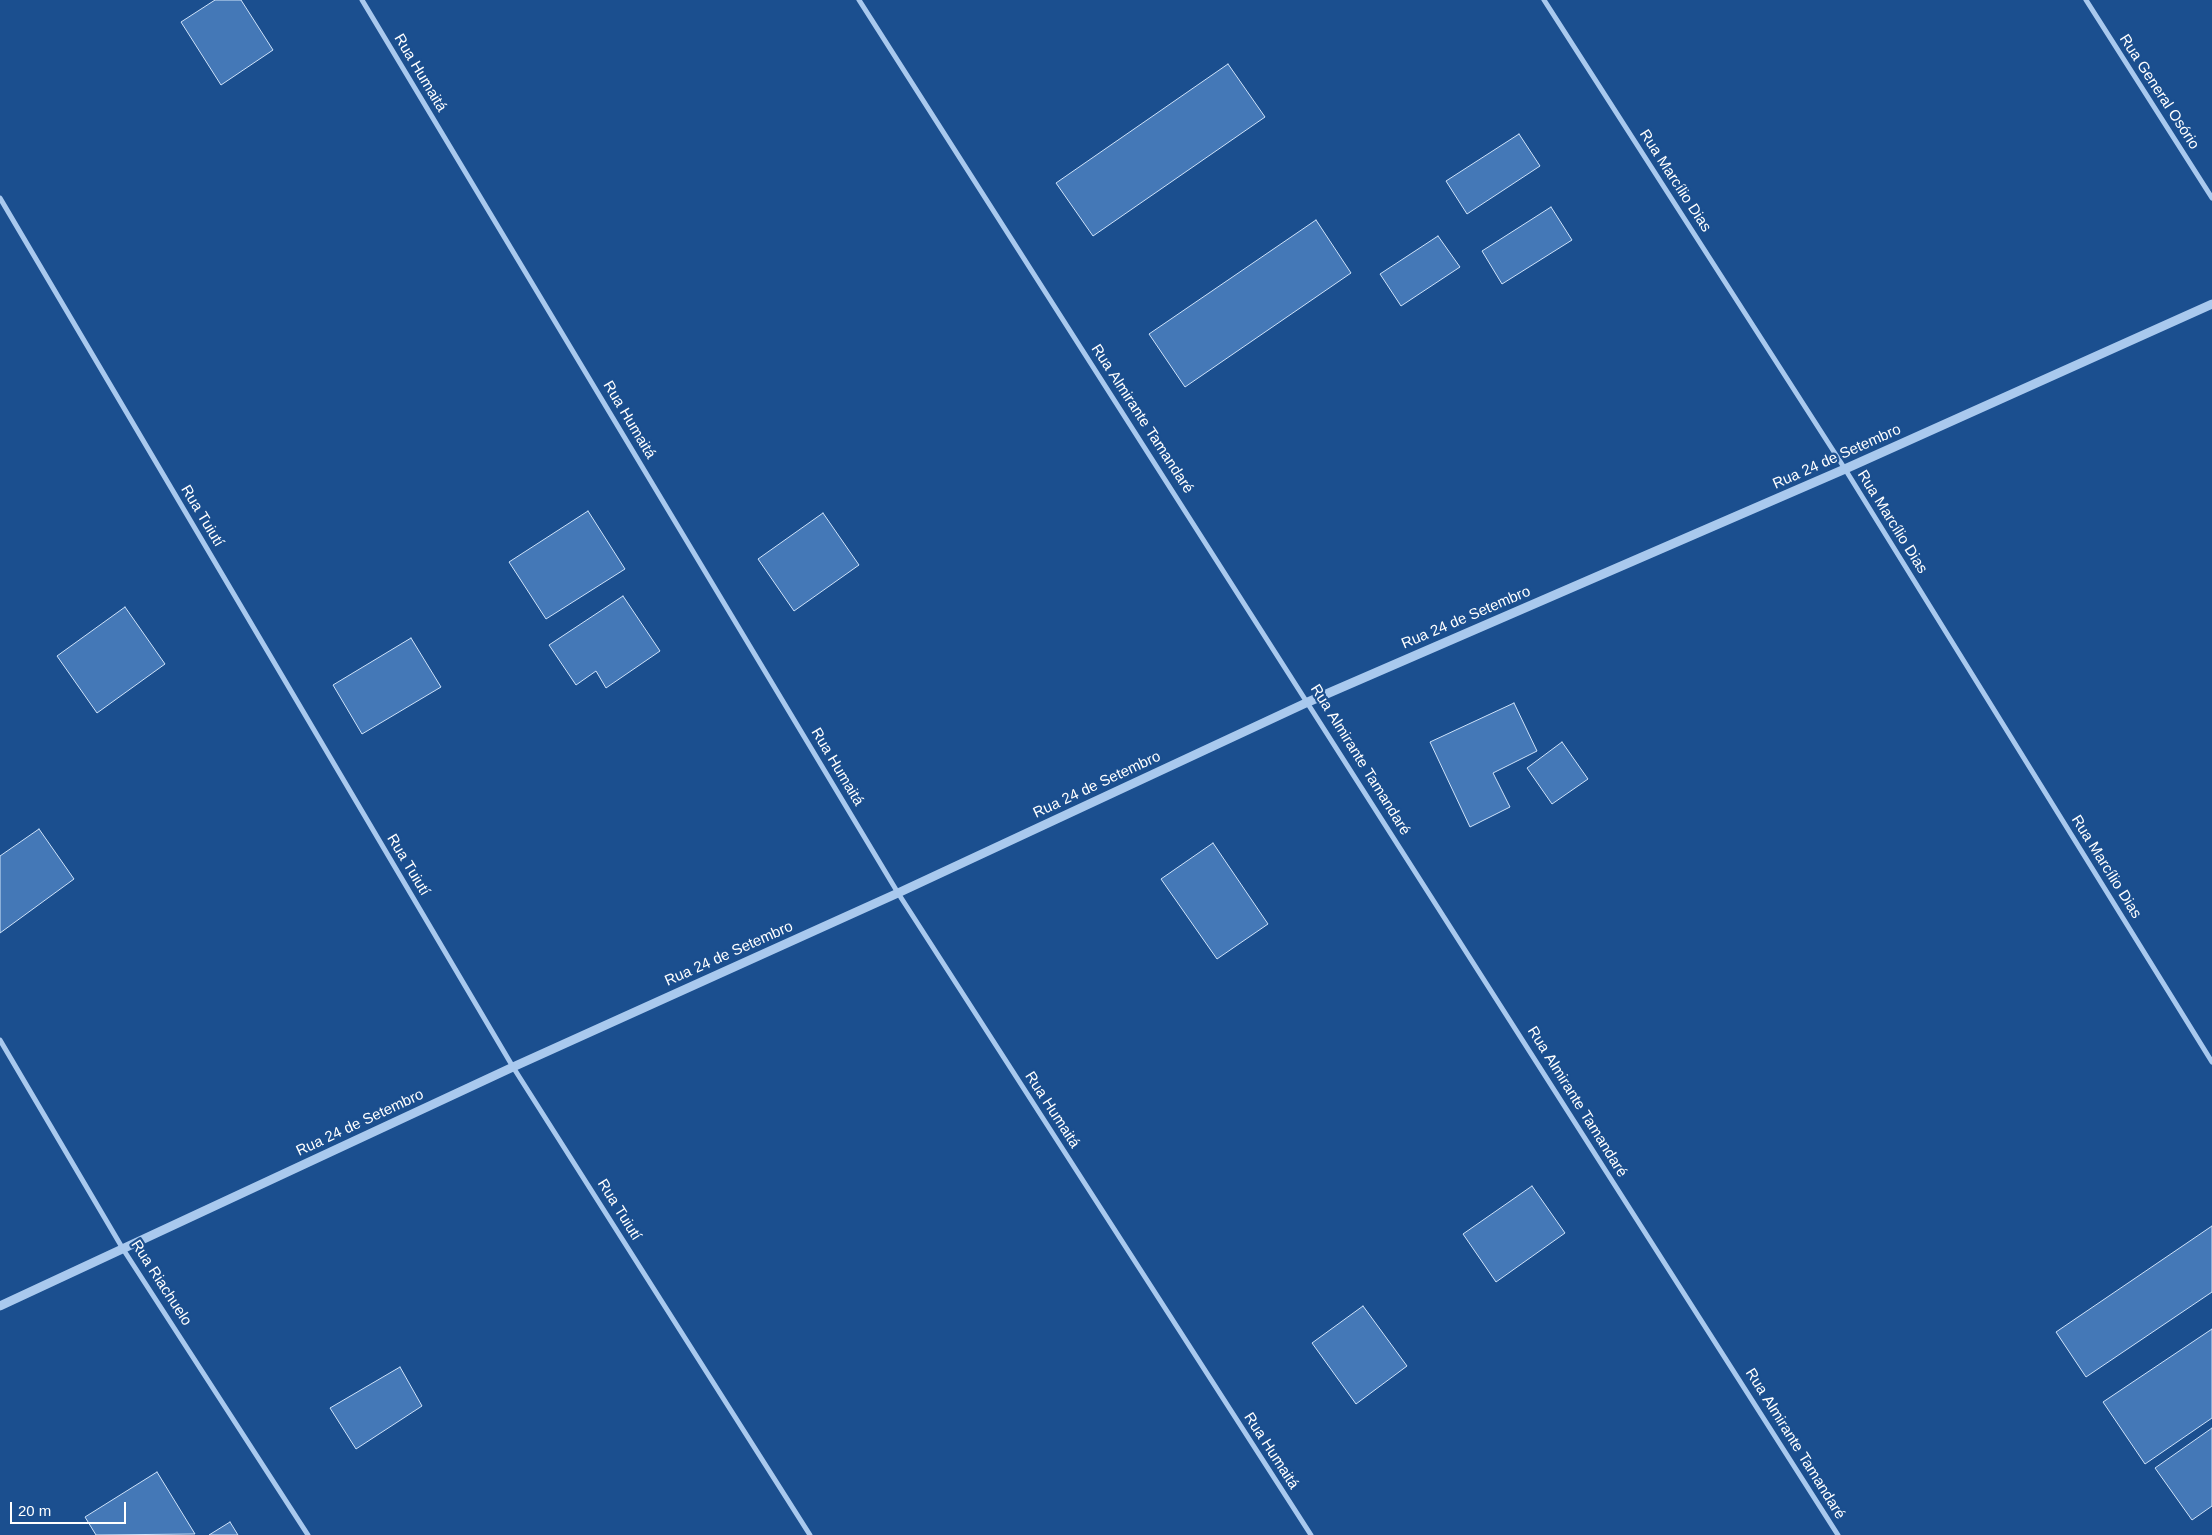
<!DOCTYPE html>
<meta charset="utf-8">
<style>
body{margin:0}
#map{position:relative;width:2212px;height:1535px;overflow:hidden;background:#1b4f8f;font-family:Arial,sans-serif}
canvas{display:block}
.scale{position:absolute;left:10px;top:1502px;width:116px;height:22px;box-sizing:border-box;border:2px solid #fff;border-top:0;padding-left:6px;font-size:15px;line-height:18px;white-space:nowrap;color:#fff;-webkit-text-stroke:4px #1b4f8f;paint-order:stroke}
</style>
<div id="map">
<canvas width="2212" height="1535"></canvas>
<div class="scale">20 m</div>
</div>
<script>
const c = document.querySelector('canvas').getContext('2d');
c.lineJoin = 'round';
function fillPath(path, color) {
  c.fillStyle = color;
  c.fill(path, 'evenodd');
}
function poly(rows) {
  const path = new Path2D();
  for (const r of rows) {
    path.moveTo(r[0], r[1]);
    for (let i = 2; i < r.length; i += 2) path.lineTo(r[i], r[i + 1]);
  }
  return path;
}
function stroke(path, color, width, dash) {
  c.strokeStyle = color;
  c.lineWidth = width;
  c.lineCap = dash ? 'butt' : 'round';
  c.setLineDash(dash || []);
  c.stroke(path);
}
function label(font, color, halo, rows, align = 'center') {
  c.font = font + ' Arial,sans-serif';
  c.lineWidth = 4.5;
  c.setLineDash([]);
  c.textBaseline = 'middle';
  c.strokeStyle = halo;
  c.fillStyle = color;
  for (const [text, x, y, turn = 0] of rows) {
    c.save();
    c.translate(x, y);
    c.rotate((+turn || 0) * Math.PI / 180);
    c.textAlign = isNaN(turn) ? turn : align;
    if (halo) c.strokeText(text, 0, 0);
    c.fillText(text, 0, 0);
    c.restore();
  }
}
const building = poly([
 [215,0,241,0,273,50,221,85,181,22,215,0],
 [1228,64,1265,117,1093,236,1056,183,1228,64],
 [1519,134,1540,166,1467,214,1446,181,1519,134],
 [1551,207,1572,240,1502,284,1482,251,1551,207],
 [1316,220,1351,273,1185,387,1149,334,1316,220],
 [1438,236,1460,267,1401,306,1380,274,1438,236],
 [588,511,625,569,546,619,509,562,588,511],
 [823,513,859,565,794,611,758,559,823,513],
 [623,596,660,651,606,688,596,671,576,685,549,645,623,596],
 [125,607,165,664,97,713,57,656,125,607],
 [411,638,441,687,362,734,333,685,411,638],
 [1514,703,1537,751,1493,773,1510,807,1470,827,1430,742,1514,703],
 [1562,742,1588,779,1552,804,1527,768,1562,742],
 [39,829,74,879,0,933,0,856,39,829],
 [1213,843,1268,924,1217,959,1161,879,1213,843],
 [1532,1186,1565,1233,1496,1282,1463,1234,1532,1186],
 [2212,1226,2212,1292,2086,1377,2056,1332,2212,1226],
 [1363,1306,1407,1366,1356,1404,1312,1343,1363,1306],
 [2212,1329,2212,1418,2145,1464,2103,1402,2212,1329],
 [400,1367,422,1406,356,1449,330,1408,400,1367],
 [2212,1428,2212,1506,2192,1520,2155,1468,2212,1428],
 [157,1472,195,1534,96,1535,85,1517,157,1472],
 [230,1522,238,1535,209,1535,230,1522]
]);
fillPath(building, '#4478b7');
stroke(building, '#cfe3fa', 1);
stroke(poly([
 [362,0,898,893,1311,1535],
 [859,0,1838,1535],
 [1544,0,1845,469,2212,1062],
 [2086,0,2212,198],
 [0,198,513,1067,810,1535],
 [0,1040,123,1249,308,1535]
]), '#a9c9ee', 5);
stroke(poly([
 [0,1306,513,1067,898,893,1308,702,1845,469,2212,304]
]), '#a9c9ee', 9);
label('15px', '#fff', '#1b4f8f', [
 ["Rua Humaitá",420,73,59],
 ["Rua General Osório",2159,92,57],
 ["Rua Marcílio Dias",1675,181,57],
 ["Rua Almirante Tamandaré",1142,419,57],
 ["Rua Humaitá",629,420,59],
 ["Rua 24 de Setembro",1837,457,-24],
 ["Rua Tuiutí",202,516,59],
 ["Rua Marcílio Dias",1892,522,58],
 ["Rua 24 de Setembro",1466,618,-23],
 ["Rua Almirante Tamandaré",1360,760,58],
 ["Rua Humaitá",837,767,59],
 ["Rua 24 de Setembro",1097,785,-25],
 ["Rua Tuiutí",408,865,59],
 ["Rua Marcílio Dias",2106,867,58],
 ["Rua 24 de Setembro",729,954,-24],
 ["Rua Almirante Tamandaré",1577,1102,58],
 ["Rua Humaitá",1052,1110,57],
 ["Rua 24 de Setembro",360,1123,-25],
 ["Rua Tuiutí",619,1210,58],
 ["Rua Riachuelo",161,1283,57],
 ["Rua Almirante Tamandaré",1795,1444,58],
 ["Rua Humaitá",1271,1451,57]
]);
</script>
